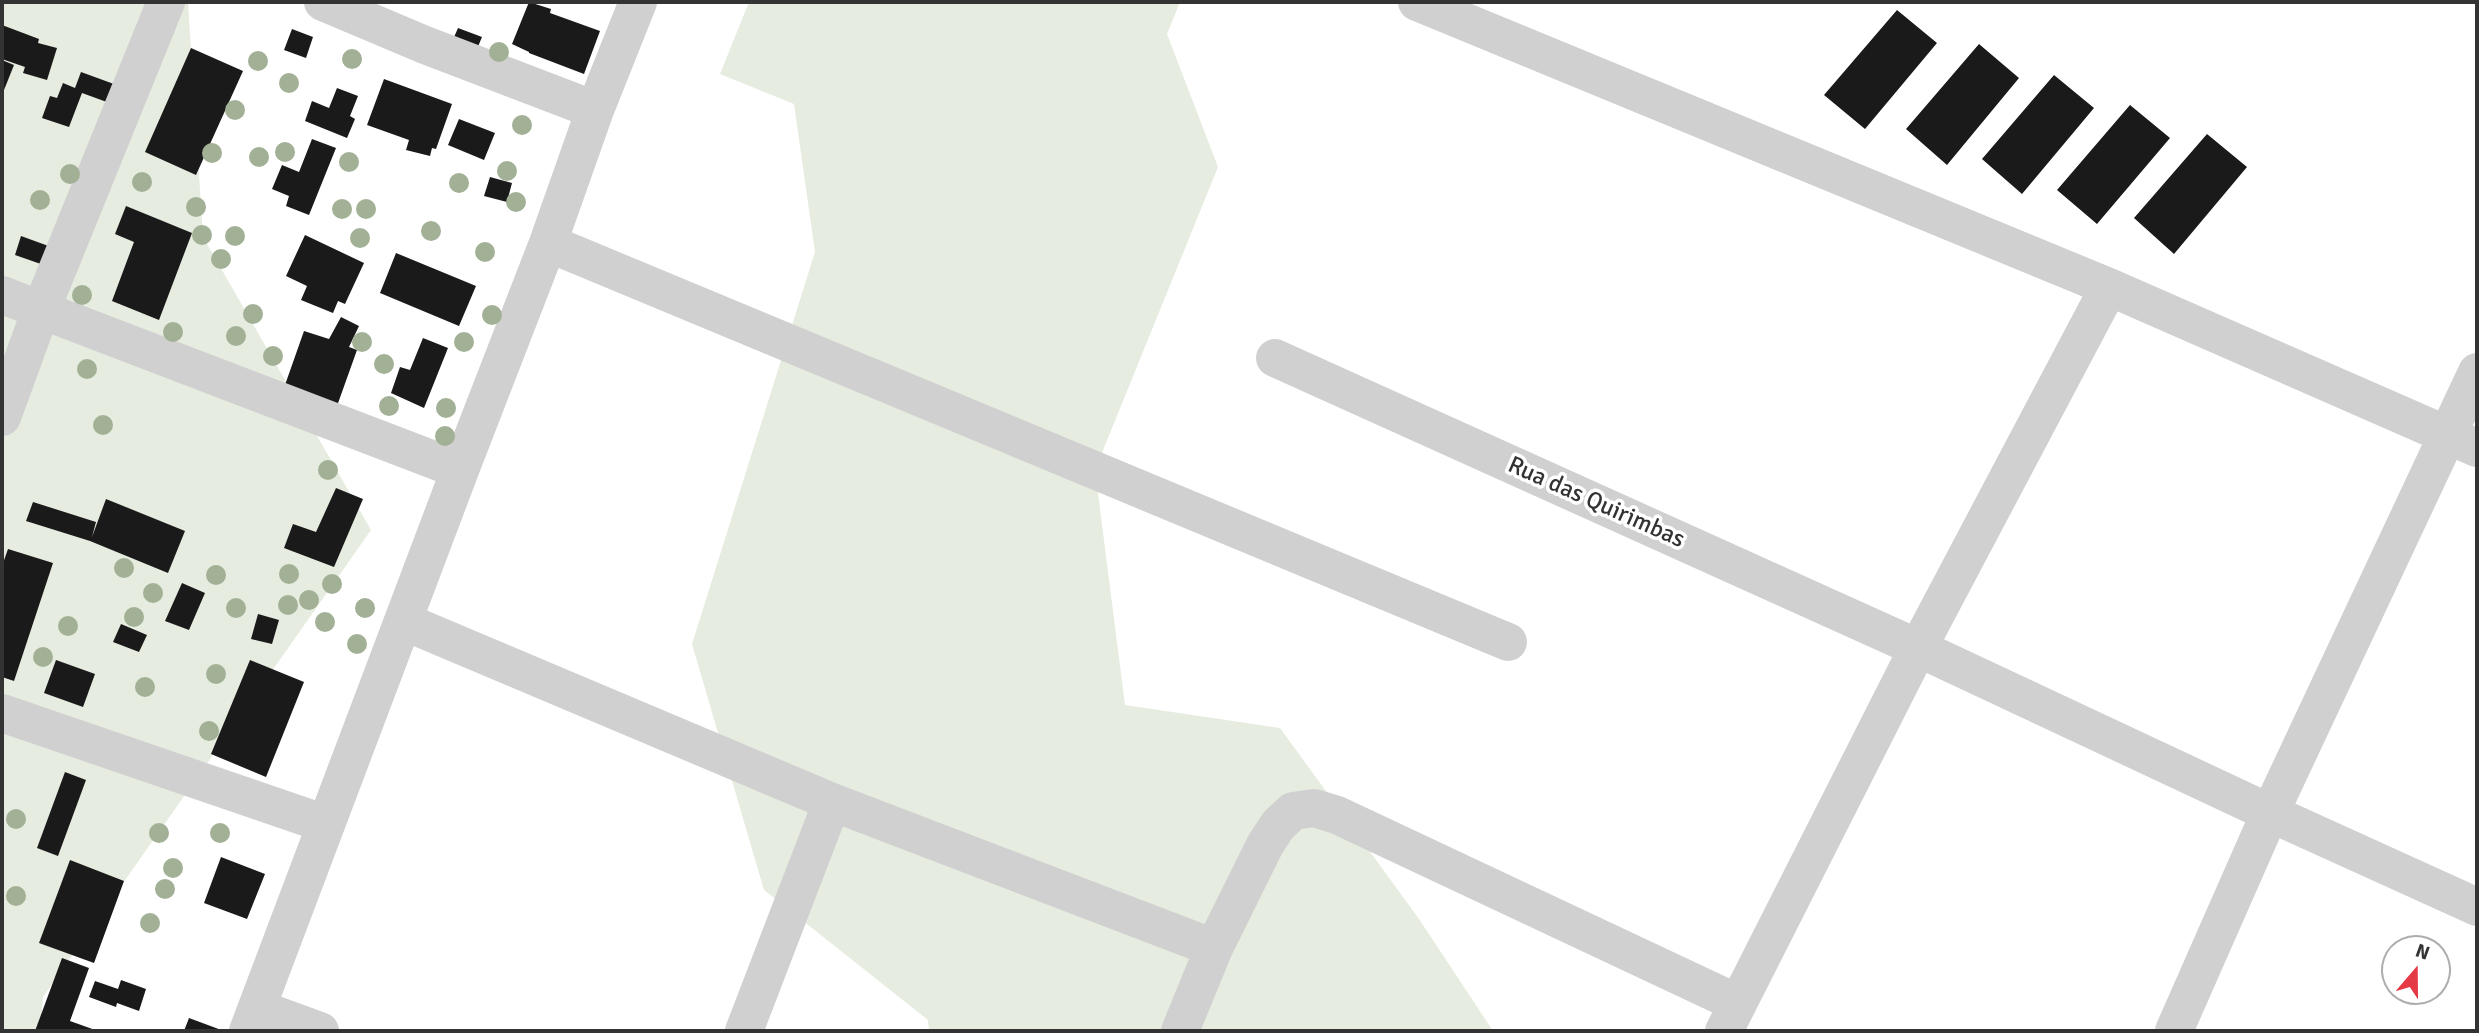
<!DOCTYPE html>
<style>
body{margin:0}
#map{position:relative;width:2479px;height:1033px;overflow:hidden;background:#fff;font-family:Signika,sans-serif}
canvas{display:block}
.frame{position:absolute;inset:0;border:4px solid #333;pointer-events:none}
.north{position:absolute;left:2381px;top:935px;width:70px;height:70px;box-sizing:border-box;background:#fff;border:2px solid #adadad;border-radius:50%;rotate:20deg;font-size:19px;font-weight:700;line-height:28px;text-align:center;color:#333}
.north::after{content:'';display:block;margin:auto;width:24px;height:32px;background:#e63946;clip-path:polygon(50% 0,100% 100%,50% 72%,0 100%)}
</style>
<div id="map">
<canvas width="2479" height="1033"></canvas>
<div class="frame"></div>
<div class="north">N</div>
</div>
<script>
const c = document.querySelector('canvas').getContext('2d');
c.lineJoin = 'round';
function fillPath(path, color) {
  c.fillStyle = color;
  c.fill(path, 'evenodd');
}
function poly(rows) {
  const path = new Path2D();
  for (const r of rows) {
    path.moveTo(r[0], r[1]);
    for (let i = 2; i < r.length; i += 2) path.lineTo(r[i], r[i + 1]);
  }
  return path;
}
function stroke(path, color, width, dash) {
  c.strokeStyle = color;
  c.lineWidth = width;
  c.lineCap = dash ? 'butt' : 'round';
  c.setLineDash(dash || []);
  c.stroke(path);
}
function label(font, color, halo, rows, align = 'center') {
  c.font = font + ' Signika,sans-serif';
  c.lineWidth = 7;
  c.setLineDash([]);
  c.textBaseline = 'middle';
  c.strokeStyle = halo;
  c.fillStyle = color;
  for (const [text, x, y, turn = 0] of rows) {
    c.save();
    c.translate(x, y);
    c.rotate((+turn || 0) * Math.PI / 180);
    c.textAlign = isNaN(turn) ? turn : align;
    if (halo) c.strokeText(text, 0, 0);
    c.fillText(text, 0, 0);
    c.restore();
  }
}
fillPath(poly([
 [2,2,188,2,203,237,371,530,43,997,40,1031,2,1031],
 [749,2,1180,2,1167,34,1218,167,1095,470,1125,705,1280,728,1419,919,1493,1031,929,1031,928,1020,764,890,692,644,815,252,794,104,720,74]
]), '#e6ecdf');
fillPath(poly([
 [529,2,551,9,550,13,600,31,584,74,529,53,529,52,512,44],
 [1897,10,1937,43,1865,129,1824,95],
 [2,25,39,39,38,43,57,48,47,80,23,73,25,67,2,59],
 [458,28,482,37,472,61,448,51],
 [292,29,313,37,306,58,284,50],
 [1979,44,2019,78,1947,165,1906,129],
 [191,48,243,71,196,175,145,152],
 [2,60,14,65,2,95],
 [81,72,133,91,126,109,82,93,69,127,42,118,50,96,57,98,63,83,75,88],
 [2054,75,2094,108,2022,194,1982,159],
 [384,79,452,104,436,149,432,148,430,156,406,150,409,140,367,125],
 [337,88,358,96,350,116,355,119,347,138,305,121,312,101,329,108],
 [2130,105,2170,138,2097,224,2057,190],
 [459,119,495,133,484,160,448,145],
 [2207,134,2247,167,2174,254,2134,218],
 [312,139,336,148,309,215,286,206,289,196,272,189,282,165,299,172],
 [490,177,512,183,507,202,484,196],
 [126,206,192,233,159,320,112,301,134,242,115,234],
 [305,235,364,263,345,304,338,301,333,313,301,300,307,286,286,276],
 [21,236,65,252,58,270,15,255],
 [396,253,476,286,459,326,380,293],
 [341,317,359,326,349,347,357,350,332,420,279,402,304,331,329,339],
 [423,338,448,348,424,408,391,393,400,367,410,370],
 [336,488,363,499,334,567,284,548,293,524,316,532],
 [106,499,185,531,168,573,90,541,26,521,33,502,96,522,92,537],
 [8,549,53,563,14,681,2,677,2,566],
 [182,583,205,593,189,630,165,621],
 [258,614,279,620,272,644,251,639],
 [121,624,147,635,139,652,113,642],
 [56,660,95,674,83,707,44,693],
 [250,660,304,682,266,777,211,754],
 [65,772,86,780,58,856,37,848],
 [221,857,265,874,247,919,204,903],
 [70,860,124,881,94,963,39,943],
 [62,958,89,968,70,1021,98,1031,35,1031],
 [121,980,146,989,139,1011,117,1003,116,1007,89,997,95,981,118,989],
 [189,1018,224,1031,184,1031]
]), '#1a1a1a');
stroke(poly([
 [323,2,425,45,595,110],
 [1417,2,2109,287,2477,448],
 [548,243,1508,642],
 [2,295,460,470],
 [1275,358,1918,648,2270,813,2477,907],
 [2,417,41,310,166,2],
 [403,621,832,802,1214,948],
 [2,713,326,824],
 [257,1008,320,1031],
 [248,1031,460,470,548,243,595,110,638,2],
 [744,1031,832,802],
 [1180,1031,1214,948,1265,845,1278,825,1293,811,1314,808,1337,815,1737,1003],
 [1724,1031,1918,648,2109,287],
 [2174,1031,2270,813,2477,372]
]), '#d0d0d0', 38);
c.fillStyle = '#a2b095';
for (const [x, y] of [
 [499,52],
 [352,59],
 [258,61],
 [289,83],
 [235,110],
 [522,125],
 [285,152],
 [212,153],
 [259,157],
 [349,162],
 [507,171],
 [70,174],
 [142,182],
 [459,183],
 [40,200],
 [516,202],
 [196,207],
 [342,209],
 [366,209],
 [431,231],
 [202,235],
 [235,236],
 [360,238],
 [485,252],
 [221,259],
 [82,295],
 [253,314],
 [492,315],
 [173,332],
 [236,336],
 [362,342],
 [464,342],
 [273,356],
 [384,364],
 [87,369],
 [389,406],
 [446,408],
 [103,425],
 [445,436],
 [328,470],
 [124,568],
 [289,574],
 [216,575],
 [332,584],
 [153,593],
 [309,600],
 [288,605],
 [236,608],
 [365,608],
 [134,617],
 [325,622],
 [68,626],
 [357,644],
 [43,657],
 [216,674],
 [145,687],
 [209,731],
 [16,819],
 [159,833],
 [220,833],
 [173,868],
 [165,889],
 [16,896],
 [150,923]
]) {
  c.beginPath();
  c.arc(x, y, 10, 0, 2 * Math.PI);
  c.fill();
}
label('24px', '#333', '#fff', [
 ["Rua das Quirimbas",1596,503,24]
]);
</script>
